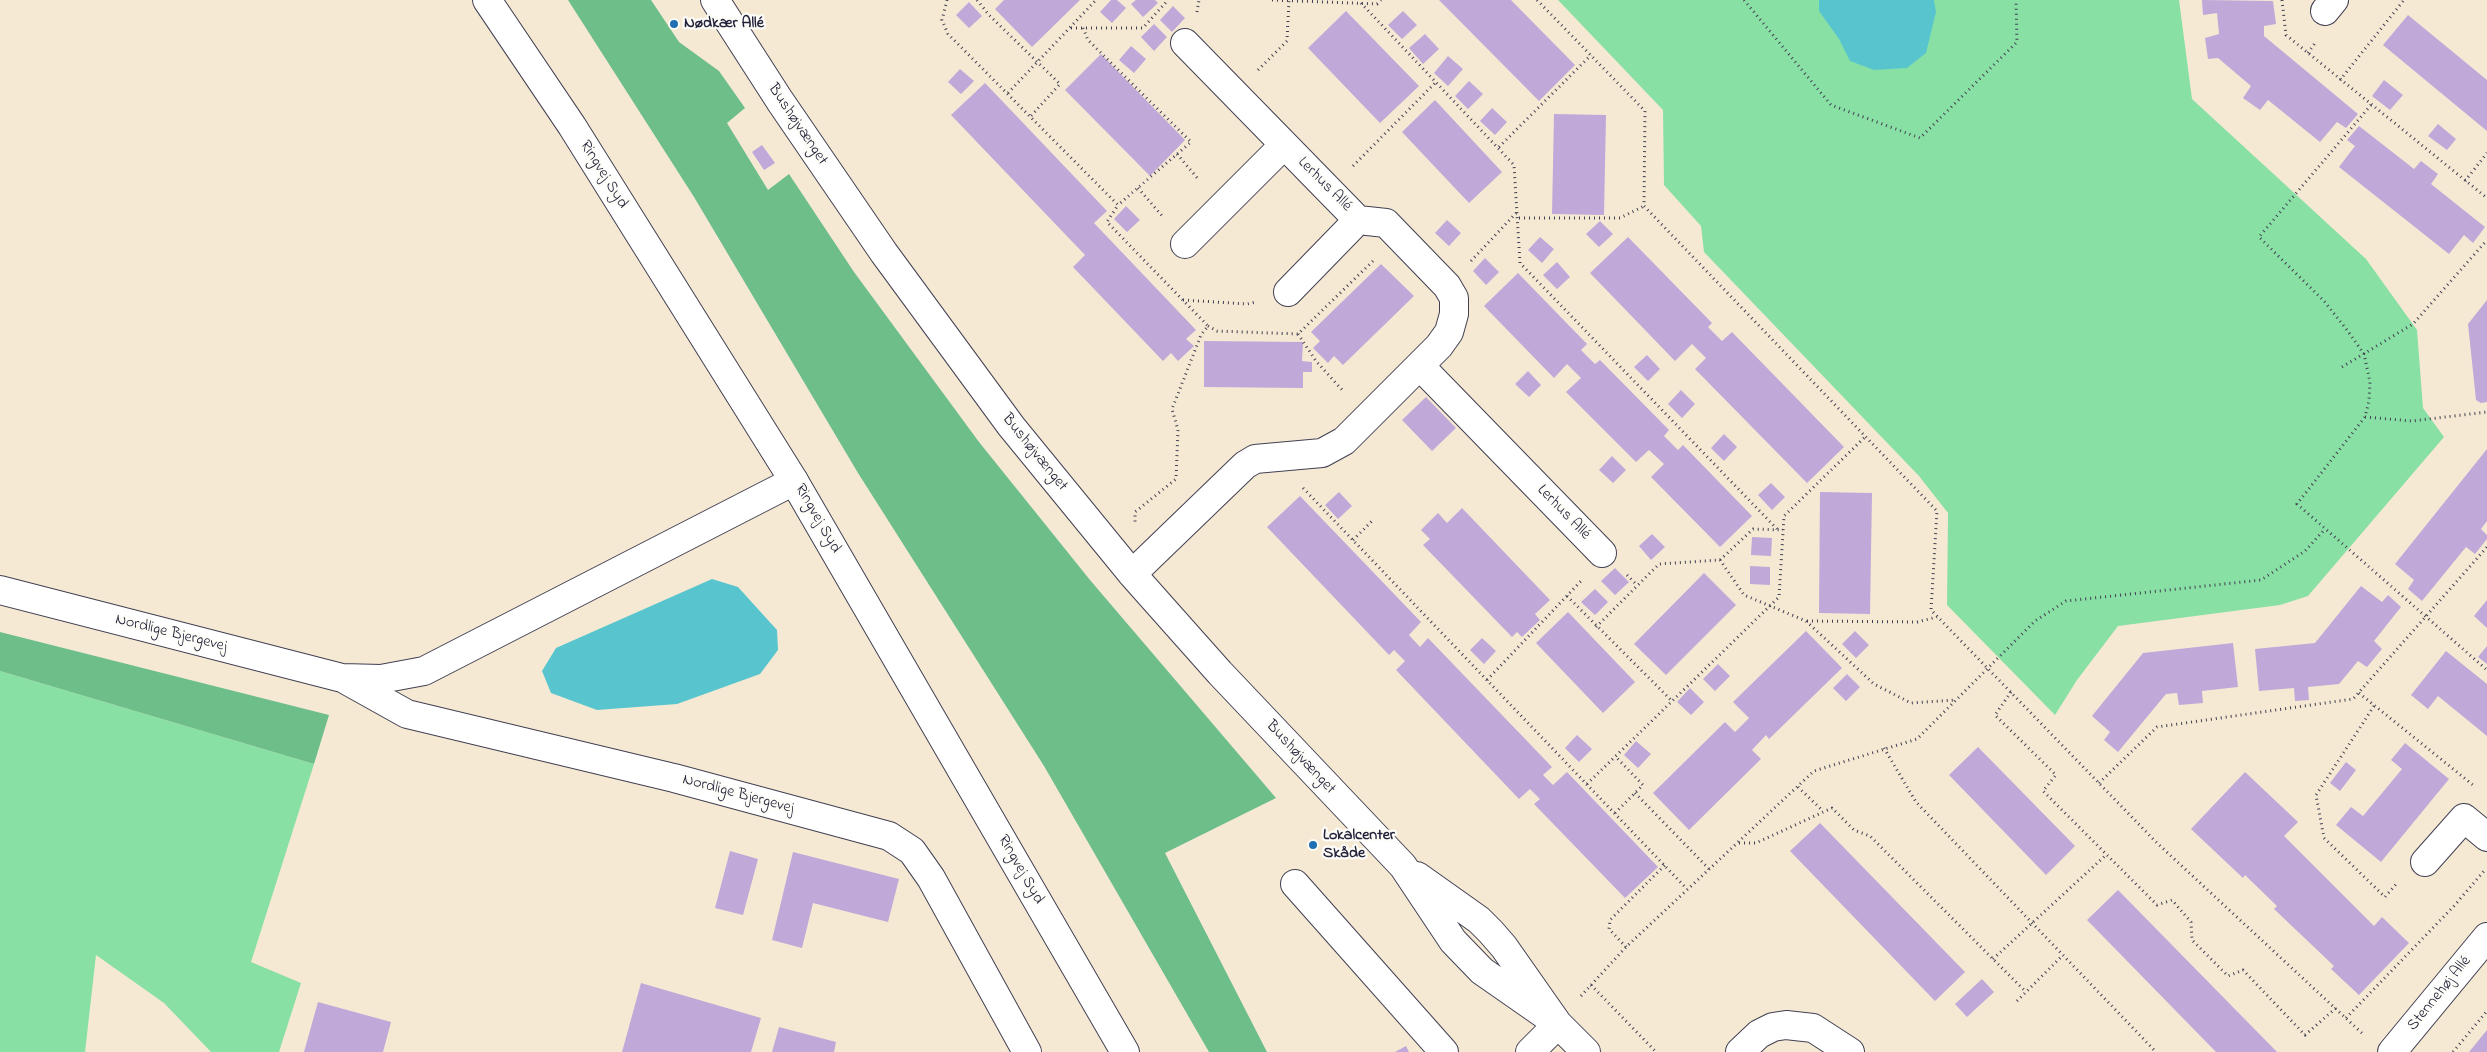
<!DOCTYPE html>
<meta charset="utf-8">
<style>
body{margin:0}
canvas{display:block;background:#f5e9d4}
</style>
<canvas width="2487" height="1052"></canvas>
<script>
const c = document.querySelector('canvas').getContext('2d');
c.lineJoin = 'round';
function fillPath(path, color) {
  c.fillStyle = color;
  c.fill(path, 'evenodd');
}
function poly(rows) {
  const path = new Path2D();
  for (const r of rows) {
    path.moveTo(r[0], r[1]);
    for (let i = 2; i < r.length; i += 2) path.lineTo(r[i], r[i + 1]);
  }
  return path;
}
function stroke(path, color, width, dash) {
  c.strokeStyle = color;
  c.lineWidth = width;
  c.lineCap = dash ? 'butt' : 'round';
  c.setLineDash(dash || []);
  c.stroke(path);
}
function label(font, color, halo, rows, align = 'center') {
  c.font = font + ' "Indie Flower",sans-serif';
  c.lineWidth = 4.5;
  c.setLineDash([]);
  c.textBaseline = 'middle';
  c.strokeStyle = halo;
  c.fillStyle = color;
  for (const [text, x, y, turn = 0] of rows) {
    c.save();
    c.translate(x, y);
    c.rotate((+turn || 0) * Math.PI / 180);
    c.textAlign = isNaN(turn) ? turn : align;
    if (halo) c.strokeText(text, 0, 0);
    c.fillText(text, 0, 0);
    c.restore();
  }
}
fillPath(poly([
 [1558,0,2179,0,2192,99,2366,259,2417,330,2423,408,2444,437,2308,596,2280,605,2118,626,2077,680,2055,715,1947,605,1948,513,1919,476,1704,252,1701,226,1664,185,1663,110],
 [0,671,314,764,251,962,301,983,279,1052,211,1052,164,1003,96,955,85,1052,0,1052]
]), '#89e0a4');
fillPath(poly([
 [568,0,651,0,679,42,719,71,745,108,727,123,768,190,789,174,854,272,979,442,1090,580,1276,798,1165,853,1267,1052,1209,1052,1044,766,858,473,694,197],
 [0,632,329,715,314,764,0,671]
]), '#6ebe8a');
fillPath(poly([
 [1819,0,1934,0,1936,12,1926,53,1907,68,1874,70,1850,61,1839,39,1819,11],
 [712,579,738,587,777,630,778,650,760,674,677,704,597,710,551,693,542,671,556,648]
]), '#58c5ce');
fillPath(poly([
 [1004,0,1080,0,1032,47,995,9],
 [1111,0,1117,0,1126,8,1112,23,1100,12],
 [1136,0,1155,0,1158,3,1143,17,1131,4],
 [1439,0,1511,0,1575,65,1539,101],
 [2202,0,2273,1,2276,24,2264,26,2264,36,2358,114,2346,128,2337,122,2320,142,2268,100,2260,110,2243,98,2251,86,2218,58,2208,59,2205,38,2219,34,2217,13,2203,15],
 [969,2,982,16,969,28,956,15],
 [1173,6,1185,18,1172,32,1160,20],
 [1346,11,1419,86,1380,123,1308,48],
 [1403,11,1417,25,1402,39,1388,25],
 [2408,15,2487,80,2487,131,2383,45],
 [1154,24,1167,37,1154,51,1141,37],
 [1425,34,1439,49,1423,64,1409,48],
 [1131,46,1146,59,1134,73,1119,60],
 [1101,54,1185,140,1150,176,1065,90],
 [1448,56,1463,69,1448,86,1434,73],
 [960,69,974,81,961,94,948,82],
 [2384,80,2403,95,2390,110,2372,96],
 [1469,81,1483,94,1468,109,1455,96],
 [985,83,1107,211,1094,223,1196,330,1186,339,1194,346,1178,361,1171,353,1163,361,1073,267,1085,255,951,115],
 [1435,100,1502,172,1469,203,1402,132],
 [1492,108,1507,122,1495,135,1480,121],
 [1554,114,1606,115,1604,215,1552,214],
 [2438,124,2456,139,2447,150,2428,136],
 [2359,126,2414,169,2421,161,2438,174,2431,184,2485,227,2473,243,2464,235,2449,254,2339,167,2355,146,2347,140],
 [762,145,775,163,764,170,752,152],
 [1126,206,1140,220,1127,232,1114,219],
 [1447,220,1461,233,1449,246,1435,233],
 [1600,221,1613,234,1599,247,1586,234],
 [1540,237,1554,249,1542,263,1528,250],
 [1628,237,1712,323,1708,327,1722,341,1732,332,1844,447,1807,483,1695,369,1706,358,1692,344,1675,361,1590,273],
 [1485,258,1499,272,1486,285,1473,271],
 [1557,262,1570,277,1557,289,1543,275],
 [1381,264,1414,296,1343,365,1334,356,1328,363,1313,348,1320,341,1311,332],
 [1518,273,1587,344,1581,350,1595,364,1600,360,1669,430,1664,436,1678,450,1683,445,1752,516,1720,547,1651,477,1664,464,1649,450,1636,462,1566,392,1581,378,1567,364,1554,378,1484,306],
 [2487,300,2487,402,2481,403,2476,400,2468,324],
 [1204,341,1303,342,1302,361,1312,362,1312,372,1303,372,1303,388,1204,387],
 [1647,355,1660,369,1648,381,1634,367],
 [1528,371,1541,385,1529,397,1515,384],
 [1681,390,1695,404,1682,418,1668,404],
 [1426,397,1456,428,1432,451,1402,420],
 [1724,434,1737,447,1724,461,1711,448],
 [2487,449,2487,521,2481,529,2487,535,2487,539,2475,554,2466,547,2422,601,2408,589,2414,580,2395,564],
 [1612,456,1626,470,1613,483,1599,470],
 [1771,483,1785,497,1772,510,1758,495],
 [1339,492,1352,506,1338,519,1325,505],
 [1820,492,1872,493,1870,614,1819,613],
 [1300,496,1421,622,1409,635,1420,647,1428,638,1552,767,1543,775,1553,785,1567,772,1658,867,1625,898,1534,804,1540,799,1530,789,1519,799,1396,670,1405,661,1394,650,1389,655,1267,527],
 [1462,508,1550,600,1535,614,1540,620,1522,637,1517,632,1512,637,1423,545,1430,539,1421,530,1438,513,1447,523],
 [1652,534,1665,547,1651,560,1639,546],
 [1752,537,1772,538,1771,556,1751,555],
 [1750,566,1770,567,1770,585,1750,584],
 [1615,568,1629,582,1615,595,1601,581],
 [1704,573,1736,605,1666,675,1634,644],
 [2361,586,2382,602,2388,595,2401,607,2374,641,2382,649,2367,667,2358,661,2339,684,2308,687,2309,700,2295,701,2294,688,2259,691,2255,649,2315,643],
 [1595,589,1608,602,1595,615,1581,602],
 [2487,600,2487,628,2474,616],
 [1568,612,1635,682,1603,713,1536,643],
 [1806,631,1842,668,1769,739,1766,735,1752,750,1761,759,1689,830,1653,793,1725,722,1735,732,1749,718,1733,702],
 [1855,631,1869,645,1856,658,1842,644],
 [1482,638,1496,651,1484,664,1470,650],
 [2233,643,2238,687,2202,691,2203,703,2179,705,2177,693,2166,694,2118,752,2104,740,2110,732,2092,716,2143,653],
 [2487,646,2487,664,2478,657],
 [2446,651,2487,684,2487,736,2438,696,2428,709,2411,695],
 [1718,664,1730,676,1715,691,1703,679],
 [1847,674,1860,687,1846,701,1833,688],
 [1690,688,1704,702,1691,715,1677,702],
 [1577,735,1592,749,1579,762,1565,748],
 [1636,741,1651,754,1638,768,1624,755],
 [2405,743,2449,779,2381,862,2336,825,2351,807,2363,816,2402,769,2391,760],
 [1978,747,2075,846,2046,875,1949,775],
 [2346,762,2356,770,2340,791,2330,783],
 [2245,772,2298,822,2284,836,2374,926,2382,917,2409,943,2359,995,2331,969,2334,966,2274,909,2277,906,2245,875,2243,878,2191,829],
 [1820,823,1965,972,1935,1001,1790,851],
 [730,851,758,859,743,915,715,908],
 [793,852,899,879,888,922,813,903,802,948,772,940],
 [2118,890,2277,1052,2216,1052,2087,920],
 [1982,979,1994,992,1967,1017,1955,1004],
 [641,983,761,1018,751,1052,622,1052],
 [318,1002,391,1022,383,1052,304,1052],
 [779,1027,836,1042,834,1052,772,1052],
 [2487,1030,2487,1052,2469,1052],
 [1406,1046,1409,1052,1395,1052]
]), '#c0a8d9');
const minor = poly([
 [715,0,780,101,884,253,1011,426,1132,574,1220,673,1403,866,1453,941,1482,971,1558,1024],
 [2325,11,2334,0],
 [1185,244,1284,145],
 [1288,292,1358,220],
 [1420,366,1602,553],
 [1132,574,1245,465,1255,459,1322,453,1344,441,1439,346,1449,332,1454,314,1454,298,1447,286,1386,223,1358,220,1185,43],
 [0,590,342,678,381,679,424,671,794,481],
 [346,680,407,714,674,778,889,836,912,851,931,878,1027,1052],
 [2425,862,2464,818,2487,837],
 [1417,876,1479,920,1491,932,1504,947,1558,1024,1586,1052],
 [1295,884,1444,1052],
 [1530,1052,1558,1024],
 [1740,1052,1759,1034,1773,1027,1786,1025,1813,1028,1850,1052],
 [2392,1052,2487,937]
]);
const major = poly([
 [487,0,572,126,794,481,1125,1052]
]);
stroke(minor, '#424052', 30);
stroke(major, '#424052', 30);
stroke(poly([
 [947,0,942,20,948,34,1118,205,1107,222,1208,326,1201,335,1172,409,1178,430,1176,479,1135,512,1135,523],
 [977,0,989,15,1060,84,1030,117],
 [1272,0,1377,4,1381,0],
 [1537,0,1645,111,1644,206,1937,511,1931,610,2157,843,2364,1035],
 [1744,0,1831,105,1920,138,2017,42,2016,0],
 [2282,0,2286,35,2487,198],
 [1361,3,1514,165,1520,263,1777,529],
 [1197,12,1199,0],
 [1071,28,1143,28,1168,0],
 [1083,28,1088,40,1191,142,1118,205],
 [2308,53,2315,43],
 [1258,70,1287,41,1289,0],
 [2340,80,2404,0],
 [1008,93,1096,0],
 [2371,105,2259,237,2324,301,2347,330,2364,354,2370,382,2369,401,2365,417,2297,504,2487,670],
 [1499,147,1591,55],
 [1177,154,1199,180],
 [1353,166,1435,83],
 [2465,181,2487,153],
 [1138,188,1164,218],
 [1519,218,1620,218,1644,206],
 [1471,261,1518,211],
 [1183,300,1247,304,1256,302],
 [1208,326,1217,331,1298,334,1375,259],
 [1298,334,1316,361,1344,392],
 [2342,367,2413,324,2487,240],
 [2365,417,2412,421,2487,412],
 [1303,488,1687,889],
 [1353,540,1374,519],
 [1720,560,1753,529,1783,530],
 [1627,575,1637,585],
 [1567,596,1672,701],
 [1807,621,1917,622,1937,617],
 [1596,627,1659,564,1720,560,1744,595,1806,621,1874,684,1911,703,1955,700],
 [1487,680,1581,581],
 [2011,692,1995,715,2056,775,2043,791,2157,905,2172,900,2191,922,2192,940,2228,976,2243,970,2305,1035,2336,1008],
 [2359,693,2473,785],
 [2374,706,2316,795,2324,838,2385,897,2398,882],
 [1884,748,1916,802,2156,1052],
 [2099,783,2157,727,2353,699,2487,547],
 [1587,784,1779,597,1784,516,1865,437],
 [1798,787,1823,811],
 [1635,793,1710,870],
 [1615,813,1643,785,1615,756],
 [1739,843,1756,843,1832,808,1854,830,1870,836,2026,992],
 [1626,947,1609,929,1610,920,1665,865],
 [1993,959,2106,855],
 [1591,985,1656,1052],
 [1581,996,1626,947,1814,771,1917,739,2035,621,2066,601,2261,580,2305,551,2325,529],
 [2017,1001,2063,955],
 [2346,1018,2454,906,2484,871],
 [2453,1052,2487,1011]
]), '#424052', 3, [1, 4]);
stroke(minor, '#fff', 28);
stroke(major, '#fff', 28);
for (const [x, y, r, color] of [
 [674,24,5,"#1f6fb2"],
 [1313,845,5,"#1f6fb2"]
]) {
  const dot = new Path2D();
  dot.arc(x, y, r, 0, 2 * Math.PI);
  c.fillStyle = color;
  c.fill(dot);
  stroke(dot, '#fdfcf7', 2);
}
label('bold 16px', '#22223b', '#fdfcf7', [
 ["Nødkær Allé",684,24],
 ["Lokalcenter",1323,836],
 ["Skåde",1323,854]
], 'left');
label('16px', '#22223b', '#fdfcf7', [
 ["Bushøjvænget",797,125,56],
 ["Ringvej Syd",603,175,58],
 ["Lerhus Allé",1324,185,45],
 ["Bushøjvænget",1034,453,51],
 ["Lerhus Allé",1563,513,46],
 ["Ringvej Syd",817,519,60],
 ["Nordlige Bjergevej",171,634,14],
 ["Bushøjvænget",1300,758,47],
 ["Nordlige Bjergevej",738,795,15],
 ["Ringvej Syd",1020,870,60],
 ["Stennehøj Allé",2440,994,-51]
]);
</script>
